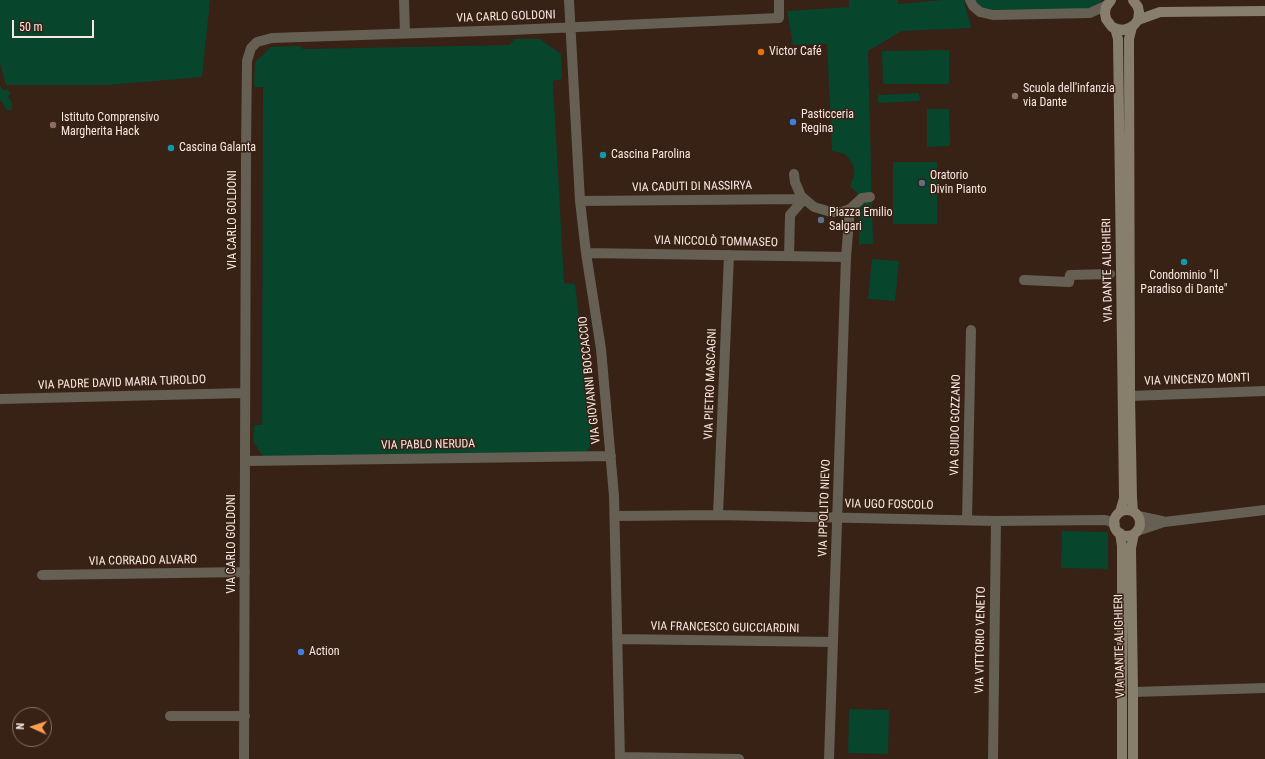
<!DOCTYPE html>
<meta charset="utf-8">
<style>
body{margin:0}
#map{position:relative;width:1265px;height:759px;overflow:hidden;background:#382115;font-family:"Roboto Condensed",sans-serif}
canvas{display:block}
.north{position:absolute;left:12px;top:707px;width:40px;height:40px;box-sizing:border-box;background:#382115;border:1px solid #857167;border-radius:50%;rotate:273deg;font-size:11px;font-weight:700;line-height:16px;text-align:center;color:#f9e8e1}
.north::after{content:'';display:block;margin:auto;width:14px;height:18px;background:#fc9d53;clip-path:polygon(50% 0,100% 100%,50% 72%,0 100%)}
.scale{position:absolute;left:12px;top:20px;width:82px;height:18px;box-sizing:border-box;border:2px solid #f9e8e1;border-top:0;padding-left:5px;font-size:12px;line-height:14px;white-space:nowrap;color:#f9e8e1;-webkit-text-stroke:3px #382115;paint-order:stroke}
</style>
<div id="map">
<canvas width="1265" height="759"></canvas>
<div class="north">N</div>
<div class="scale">50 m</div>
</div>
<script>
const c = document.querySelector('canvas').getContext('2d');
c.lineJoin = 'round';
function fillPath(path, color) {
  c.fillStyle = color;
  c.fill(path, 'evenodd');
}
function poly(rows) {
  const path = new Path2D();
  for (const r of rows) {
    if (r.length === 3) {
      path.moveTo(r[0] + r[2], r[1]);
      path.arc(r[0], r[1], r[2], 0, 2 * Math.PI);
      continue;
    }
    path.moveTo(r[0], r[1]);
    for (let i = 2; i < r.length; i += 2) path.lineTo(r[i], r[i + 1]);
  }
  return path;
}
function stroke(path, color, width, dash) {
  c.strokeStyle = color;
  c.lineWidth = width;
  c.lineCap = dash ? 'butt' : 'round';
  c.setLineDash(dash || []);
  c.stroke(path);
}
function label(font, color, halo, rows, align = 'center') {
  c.font = font + ' "Roboto Condensed",sans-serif';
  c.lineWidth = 3;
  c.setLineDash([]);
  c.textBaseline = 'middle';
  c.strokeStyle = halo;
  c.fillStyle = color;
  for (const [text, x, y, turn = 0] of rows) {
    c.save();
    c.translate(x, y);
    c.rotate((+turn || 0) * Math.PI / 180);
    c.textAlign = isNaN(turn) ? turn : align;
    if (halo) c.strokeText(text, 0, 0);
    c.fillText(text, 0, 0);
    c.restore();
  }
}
fillPath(poly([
 [0,0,210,0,202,77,109,85,6,85,0,64],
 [849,0,898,0,898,4,943,0,964,0,971,28,902,31,868,51,873,244,862,244,859,246,858,194,850,186,854,176,853,165,846,155,841,153,832,151,827,44,793,45,787,11,849,7],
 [974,0,1103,0,1094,6,1086,9,993,10,981,8],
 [515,39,540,39,561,54,562,79,553,81,564,283,575,284,594,442,586,452,263,456,253,442,254,425,262,425,263,87,254,87,255,62,271,47,300,46,303,49,509,45],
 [949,50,949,84,883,84,882,51],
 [0,85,3,90,7,89,11,94,8,96,12,102,12,110,7,110,0,100],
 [919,93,920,101,878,103,878,95],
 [927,109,949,109,950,146,927,147],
 [893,162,937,162,937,224,893,224],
 [872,259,899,261,895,301,868,299],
 [1062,531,1108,532,1108,569,1061,568],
 [849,709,889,710,888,754,848,753]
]), '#07452c');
stroke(poly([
 [404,0,405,33],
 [569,0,580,201,586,253,601,349,614,496,620,759],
 [970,0,973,6,980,12,993,15,1090,13,1107,5],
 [794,174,795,182,801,196,814,207,831,212,842,212,850,209],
 [580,201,804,199],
 [586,253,846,257],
 [789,256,790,215,804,199],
 [1024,280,1069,282,1070,275,1110,274],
 [1130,396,1265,391],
 [0,399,245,393],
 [245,461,611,456],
 [718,515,729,255],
 [615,516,718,515,996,521,1105,520,1109,521,1115,524],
 [1138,516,1162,521],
 [967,520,971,330],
 [1137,531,1164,522,1265,510],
 [42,575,245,572],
 [617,639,833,642],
 [1133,692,1265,688],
 [170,716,245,716],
 [620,757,739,759],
 [244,759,246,149,247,61,251,48,257,42,272,38,511,30,779,18,779,0],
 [829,759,846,257,850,209,862,198,870,197],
 [993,759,996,521]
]), '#655f54', 10);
stroke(poly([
 [1111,0,1106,7,1105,13,1106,19,1112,27,1117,29,1123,30,1129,28,1134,25,1138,20,1139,12,1138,7,1133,0],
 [1138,20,1160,12,1265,11],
 [1132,27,1129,39,1130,396,1132,498,1133,511],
 [1115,28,1118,39,1124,498,1120,512],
 [1127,523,13],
 [1120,533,1122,546,1122,759],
 [1133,759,1133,692,1131,548,1134,534]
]), '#887e6c', 10);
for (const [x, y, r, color] of [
 [761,52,4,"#e8710a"],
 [1015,96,4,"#8d6e63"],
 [793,122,4,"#3f7fe0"],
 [53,125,4,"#8d6e63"],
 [171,148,4,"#0f9aa8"],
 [603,155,4,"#0f9aa8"],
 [922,183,4,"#5c6f8a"],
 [821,220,4,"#5c6f8a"],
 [1184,262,4,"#0f9aa8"],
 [301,652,4,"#3f7fe0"]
]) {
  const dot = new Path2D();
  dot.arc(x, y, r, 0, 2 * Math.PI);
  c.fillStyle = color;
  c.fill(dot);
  stroke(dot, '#382115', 1.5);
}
label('12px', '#f9e8e1', '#382115', [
 ["VIA CARLO GOLDONI",506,17,-2],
 ["VIA CADUTI DI NASSIRYA",692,187,-1],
 ["VIA CARLO GOLDONI",233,220,-90],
 ["VIA NICCOLÒ TOMMASEO",716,242,1],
 ["VIA DANTE ALIGHIERI",1108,270,-91],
 ["VIA GIOVANNI BOCCACCIO",590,380,-96],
 ["VIA VINCENZO MONTI",1197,380,-2],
 ["VIA PADRE DAVID MARIA TUROLDO",122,383,-2],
 ["VIA PIETRO MASCAGNI",711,384,-88],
 ["VIA GUIDO GOZZANO",956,425,-89],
 ["VIA PABLO NERUDA",428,445,-1],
 ["VIA UGO FOSCOLO",889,505,1],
 ["VIA IPPOLITO NIEVO",825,508,-88],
 ["VIA CARLO GOLDONI",232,544,-90],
 ["VIA CORRADO ALVARO",143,561,-1],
 ["VIA FRANCESCO GUICCIARDINI",725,628,1],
 ["VIA VITTORIO VENETO",981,640,-89],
 ["VIA DANTE ALIGHIERI",1120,646,-91]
]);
label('12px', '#f9e8e1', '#382115', [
 ["Victor Café",769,52],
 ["Scuola dell'infanzia",1023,89],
 ["via Dante",1023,103],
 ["Pasticceria",801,115],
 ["Regina",801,129],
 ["Istituto Comprensivo",61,118],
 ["Margherita Hack",61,132],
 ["Cascina Galanta",179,148],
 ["Cascina Parolina",611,155],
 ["Oratorio",930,176],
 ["Divin Pianto",930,190],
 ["Piazza Emilio",829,213],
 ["Salgari",829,227],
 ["Condominio \"Il",1184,276,"center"],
 ["Paradiso di Dante\"",1184,290,"center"],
 ["Action",309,652]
], 'left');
</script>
